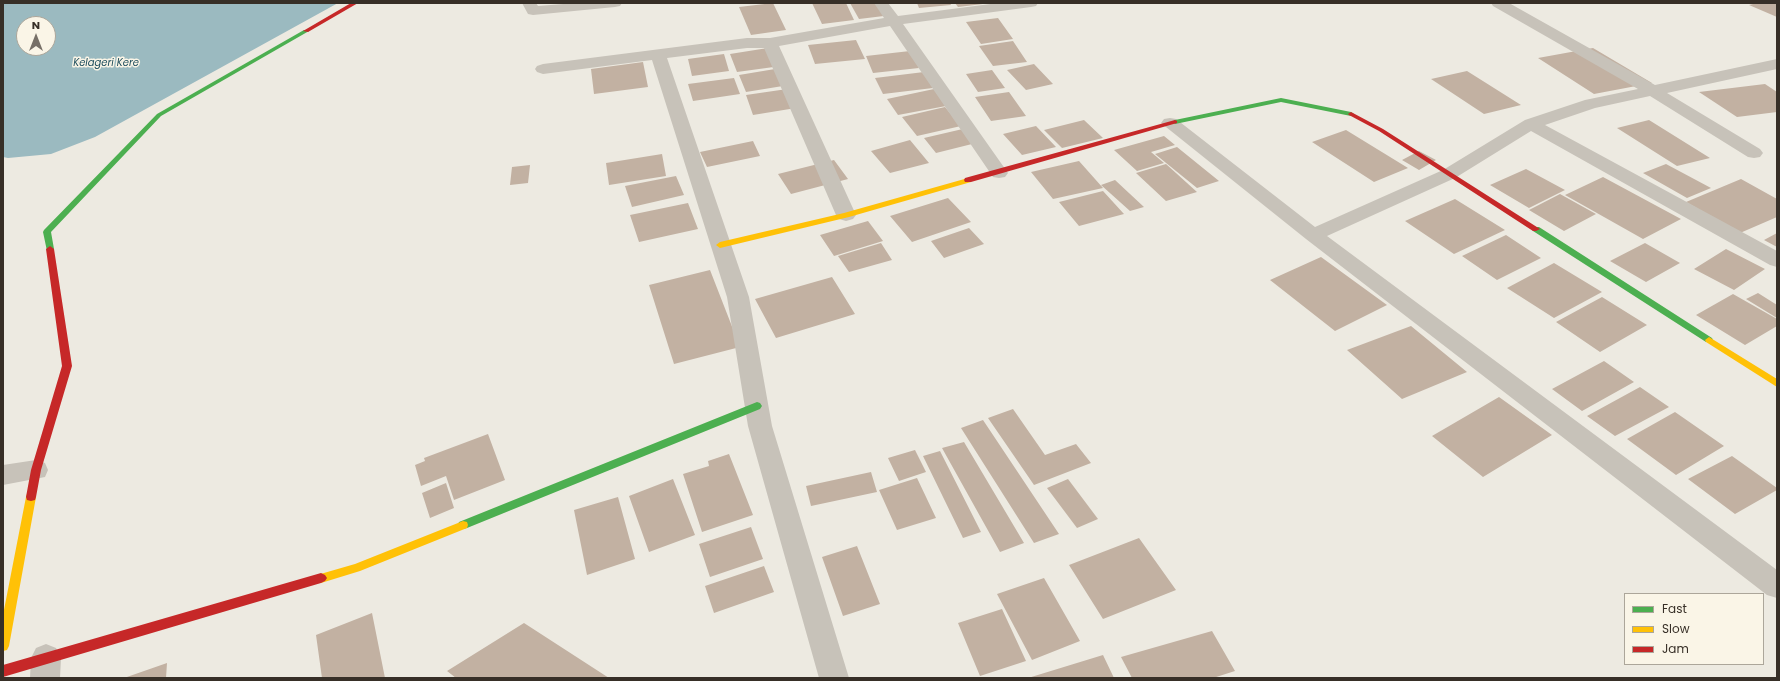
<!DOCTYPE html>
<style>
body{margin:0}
#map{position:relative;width:1780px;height:681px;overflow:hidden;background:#edeae1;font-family:Poppins,sans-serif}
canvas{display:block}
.frame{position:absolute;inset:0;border:4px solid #372f27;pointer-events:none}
.legend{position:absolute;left:1624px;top:593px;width:140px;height:72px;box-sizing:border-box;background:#faf5e7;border:1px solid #aca69a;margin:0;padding:5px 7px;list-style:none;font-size:12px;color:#372f27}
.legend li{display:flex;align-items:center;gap:8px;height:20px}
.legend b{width:20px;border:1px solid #aca69a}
.north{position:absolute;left:16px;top:16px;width:40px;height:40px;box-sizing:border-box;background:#faf5e7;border:1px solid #aca69a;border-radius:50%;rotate:0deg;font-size:11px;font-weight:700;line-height:16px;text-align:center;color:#372f27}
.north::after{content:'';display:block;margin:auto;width:14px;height:18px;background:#777068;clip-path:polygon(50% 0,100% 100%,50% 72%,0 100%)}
</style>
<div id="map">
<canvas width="1780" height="681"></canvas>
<div class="frame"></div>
<ul class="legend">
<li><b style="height:5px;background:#4caf50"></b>Fast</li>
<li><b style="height:5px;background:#ffc107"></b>Slow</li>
<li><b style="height:5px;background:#c62828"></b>Jam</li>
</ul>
<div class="north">N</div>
</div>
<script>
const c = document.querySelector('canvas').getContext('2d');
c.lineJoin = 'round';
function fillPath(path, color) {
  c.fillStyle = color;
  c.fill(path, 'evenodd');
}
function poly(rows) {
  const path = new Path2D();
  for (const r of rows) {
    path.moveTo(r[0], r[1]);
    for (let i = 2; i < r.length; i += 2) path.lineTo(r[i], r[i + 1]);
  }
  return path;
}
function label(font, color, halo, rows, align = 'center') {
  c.font = font + ' Poppins,sans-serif';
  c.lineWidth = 3;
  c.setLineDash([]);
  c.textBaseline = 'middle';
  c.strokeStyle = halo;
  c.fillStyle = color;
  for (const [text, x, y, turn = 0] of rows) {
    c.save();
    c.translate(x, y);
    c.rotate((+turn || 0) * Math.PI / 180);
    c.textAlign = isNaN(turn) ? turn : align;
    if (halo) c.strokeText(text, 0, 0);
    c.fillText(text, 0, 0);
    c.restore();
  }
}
fillPath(poly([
 [3,3,338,3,95,137,51,154,8,158,3,157],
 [24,24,48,24,48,48,24,48]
]), '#9bbac0');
fillPath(poly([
 [773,3,786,30,751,35,739,7],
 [812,3,846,3,854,20,822,24],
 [850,3,885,3,892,15,859,19],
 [917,3,950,3,951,5,919,8],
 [955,3,983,3,983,4,958,7],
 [1757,3,1777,3,1777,17,1749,5],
 [998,18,1013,39,981,44,966,22],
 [856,40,865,59,815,64,808,45],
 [1013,41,1027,62,993,66,979,46],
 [774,47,781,66,737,72,730,54],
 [1593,48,1652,83,1594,94,1538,58],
 [910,51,919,68,873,73,866,56],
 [724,54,729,71,692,76,688,59],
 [643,62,648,87,594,94,591,69],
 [1034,64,1053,84,1026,90,1007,70],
 [781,68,789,85,746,92,739,75],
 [992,70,1005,88,978,92,966,74],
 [1467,71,1521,105,1484,114,1431,79],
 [924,72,933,88,883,94,875,78],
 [734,78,740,94,693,101,688,84],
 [1765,84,1777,92,1777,112,1737,117,1699,92],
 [794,88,802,107,753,115,746,95],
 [934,89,946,106,898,115,887,99],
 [1009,92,1026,116,991,121,975,97],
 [945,107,961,126,917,136,902,117],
 [1084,120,1103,138,1062,148,1044,130],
 [1649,120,1710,158,1677,166,1617,128],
 [1036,126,1056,147,1022,155,1003,134],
 [967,128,980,142,936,153,924,138],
 [1346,130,1408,168,1374,182,1312,142],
 [1164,136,1175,145,1151,152,1164,163,1137,171,1114,150],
 [910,140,929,163,890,173,871,151],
 [753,141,760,156,707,167,700,152],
 [1177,147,1219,181,1197,188,1155,154],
 [1419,151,1436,160,1419,170,1402,160],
 [662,154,666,176,609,185,606,163],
 [834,160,848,179,791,194,778,174],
 [1079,161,1103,188,1053,199,1031,172],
 [1166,164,1197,192,1166,201,1136,173],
 [1666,164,1711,188,1687,198,1643,173],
 [530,165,528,183,510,185,512,167],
 [1526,169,1565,190,1529,208,1490,185],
 [676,176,684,195,632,207,625,186],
 [1603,177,1681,219,1643,239,1565,195],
 [1741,179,1777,199,1777,217,1740,233,1686,202],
 [1115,180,1144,207,1130,211,1101,185],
 [1103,191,1124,214,1079,226,1059,202],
 [1560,194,1596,214,1564,231,1529,210],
 [948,198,971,222,912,242,890,216],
 [1455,199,1505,230,1454,254,1405,221],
 [688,203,698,229,639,242,630,215],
 [868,221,883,241,834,256,820,235],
 [969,228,984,244,944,258,931,241],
 [1777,233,1777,247,1764,240],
 [1506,235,1541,258,1497,280,1462,256],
 [881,243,892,260,849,272,838,256],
 [1645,243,1680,263,1646,282,1610,261],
 [1726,249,1765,269,1734,290,1694,269],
 [1321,257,1387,305,1335,331,1270,280],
 [1554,263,1602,292,1554,318,1507,288],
 [710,270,740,347,674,364,649,285],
 [832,277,855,314,776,338,755,299],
 [1758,293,1777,305,1777,318,1746,299],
 [1733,294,1777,319,1777,326,1745,345,1696,315],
 [1602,297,1647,325,1600,352,1556,322],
 [1411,326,1467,372,1402,399,1347,350],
 [1604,361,1634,382,1582,411,1552,389],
 [1640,387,1669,407,1615,436,1587,416],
 [1499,397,1552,435,1483,477,1432,436],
 [1013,409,1045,455,1076,444,1091,463,1034,485,988,418],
 [1675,412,1724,446,1676,475,1627,439],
 [983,420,1059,534,1034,543,961,428],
 [488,434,505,480,454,500,446,476,421,486,415,465,425,461,424,458],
 [964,442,1024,543,1000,552,942,448],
 [915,450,926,472,899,481,888,458],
 [940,451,981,532,963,538,923,456],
 [729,454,753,515,702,532,683,474,709,466,708,461],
 [1732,456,1777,488,1777,490,1735,514,1688,479],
 [871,472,877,492,811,506,806,486],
 [917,478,936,518,897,530,879,490],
 [673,479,695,535,649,552,629,496],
 [1068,479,1098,519,1077,528,1047,488],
 [446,483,454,508,430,518,422,493],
 [618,497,635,559,587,575,574,510],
 [751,527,763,559,710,577,699,544],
 [1139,538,1176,590,1103,619,1069,565],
 [857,546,880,604,843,616,822,557],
 [764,566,774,592,714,613,705,586],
 [1044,578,1080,641,1032,660,997,594],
 [1002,609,1026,661,980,676,958,623],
 [372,613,385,678,322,678,316,635],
 [524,623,609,678,456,678,447,671],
 [1212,631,1235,671,1213,678,1132,678,1121,657],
 [1103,655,1114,678,1028,678],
 [167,663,166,678,124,678]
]), '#c2b1a2');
fillPath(poly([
 [522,3,536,3,538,6,576,3,622,3,620,6,615,7,533,15,528,14,522,3],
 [874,3,888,3,898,16,998,3,1038,3,1036,6,1031,7,903,24,1008,173,1005,177,999,178,993,177,890,26,779,46,856,215,853,219,846,221,839,219,836,215,764,48,747,48,667,58,749,297,772,426,849,678,819,678,748,426,727,297,652,60,543,74,537,72,535,69,537,66,543,64,747,38,770,38,884,18,874,3],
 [1491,3,1509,3,1655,85,1777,59,1777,69,1667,93,1760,149,1763,153,1760,157,1754,158,1748,157,1650,96,1595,108,1545,125,1777,251,1777,267,1770,265,1531,131,1455,178,1327,236,1777,570,1777,598,1767,595,1306,239,1161,123,1164,119,1170,118,1176,119,1315,227,1443,170,1525,120,1585,100,1638,89,1493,6,1491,3],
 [36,460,45,463,48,470,45,477,3,485,3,465,36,460],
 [46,644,56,648,61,658,60,678,30,678,31,658,36,648,46,644]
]), '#c7c2b9');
fillPath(poly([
 [304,30,309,31,161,116,51,232,54,249,50,252,47,251,43,232,44,230,157,114,304,30],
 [1281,98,1351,112,1354,114,1351,116,1281,102,1175,124,1172,122,1175,120,1281,98],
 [1533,227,1539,227,1712,338,1713,340,1712,342,1706,342,1533,231,1532,229,1533,227],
 [757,402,760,403,762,406,760,409,467,528,463,529,459,528,458,525,459,522,757,402]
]), '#4caf50');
fillPath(poly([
 [968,178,971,178,971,182,849,217,720,248,716,245,720,242,844,213,968,178],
 [1709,337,1777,379,1777,387,1706,342,1705,340,1709,337],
 [31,493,35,494,36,497,9,646,7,650,3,651,3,615,26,497,27,494,31,493],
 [463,521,467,522,468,525,467,528,360,571,321,583,317,581,315,578,317,575,355,564,463,521]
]), '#ffc107');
fillPath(poly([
 [351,3,358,3,308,32,303,31,351,3],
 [1351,112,1383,129,1540,229,1536,231,1533,231,1379,131,1349,115,1348,114,1351,112],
 [1175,120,1177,121,1177,123,971,182,965,182,964,180,965,178,1175,120],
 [50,246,54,249,72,366,41,470,36,497,35,500,31,501,27,500,26,497,31,470,62,366,46,249,50,246],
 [321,573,325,575,327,578,325,581,321,583,3,677,3,665,321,573]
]), '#c62828');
label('italic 10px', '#1a4b5b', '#faf5e7', [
 ["Kelageri Kere",106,63]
]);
</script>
